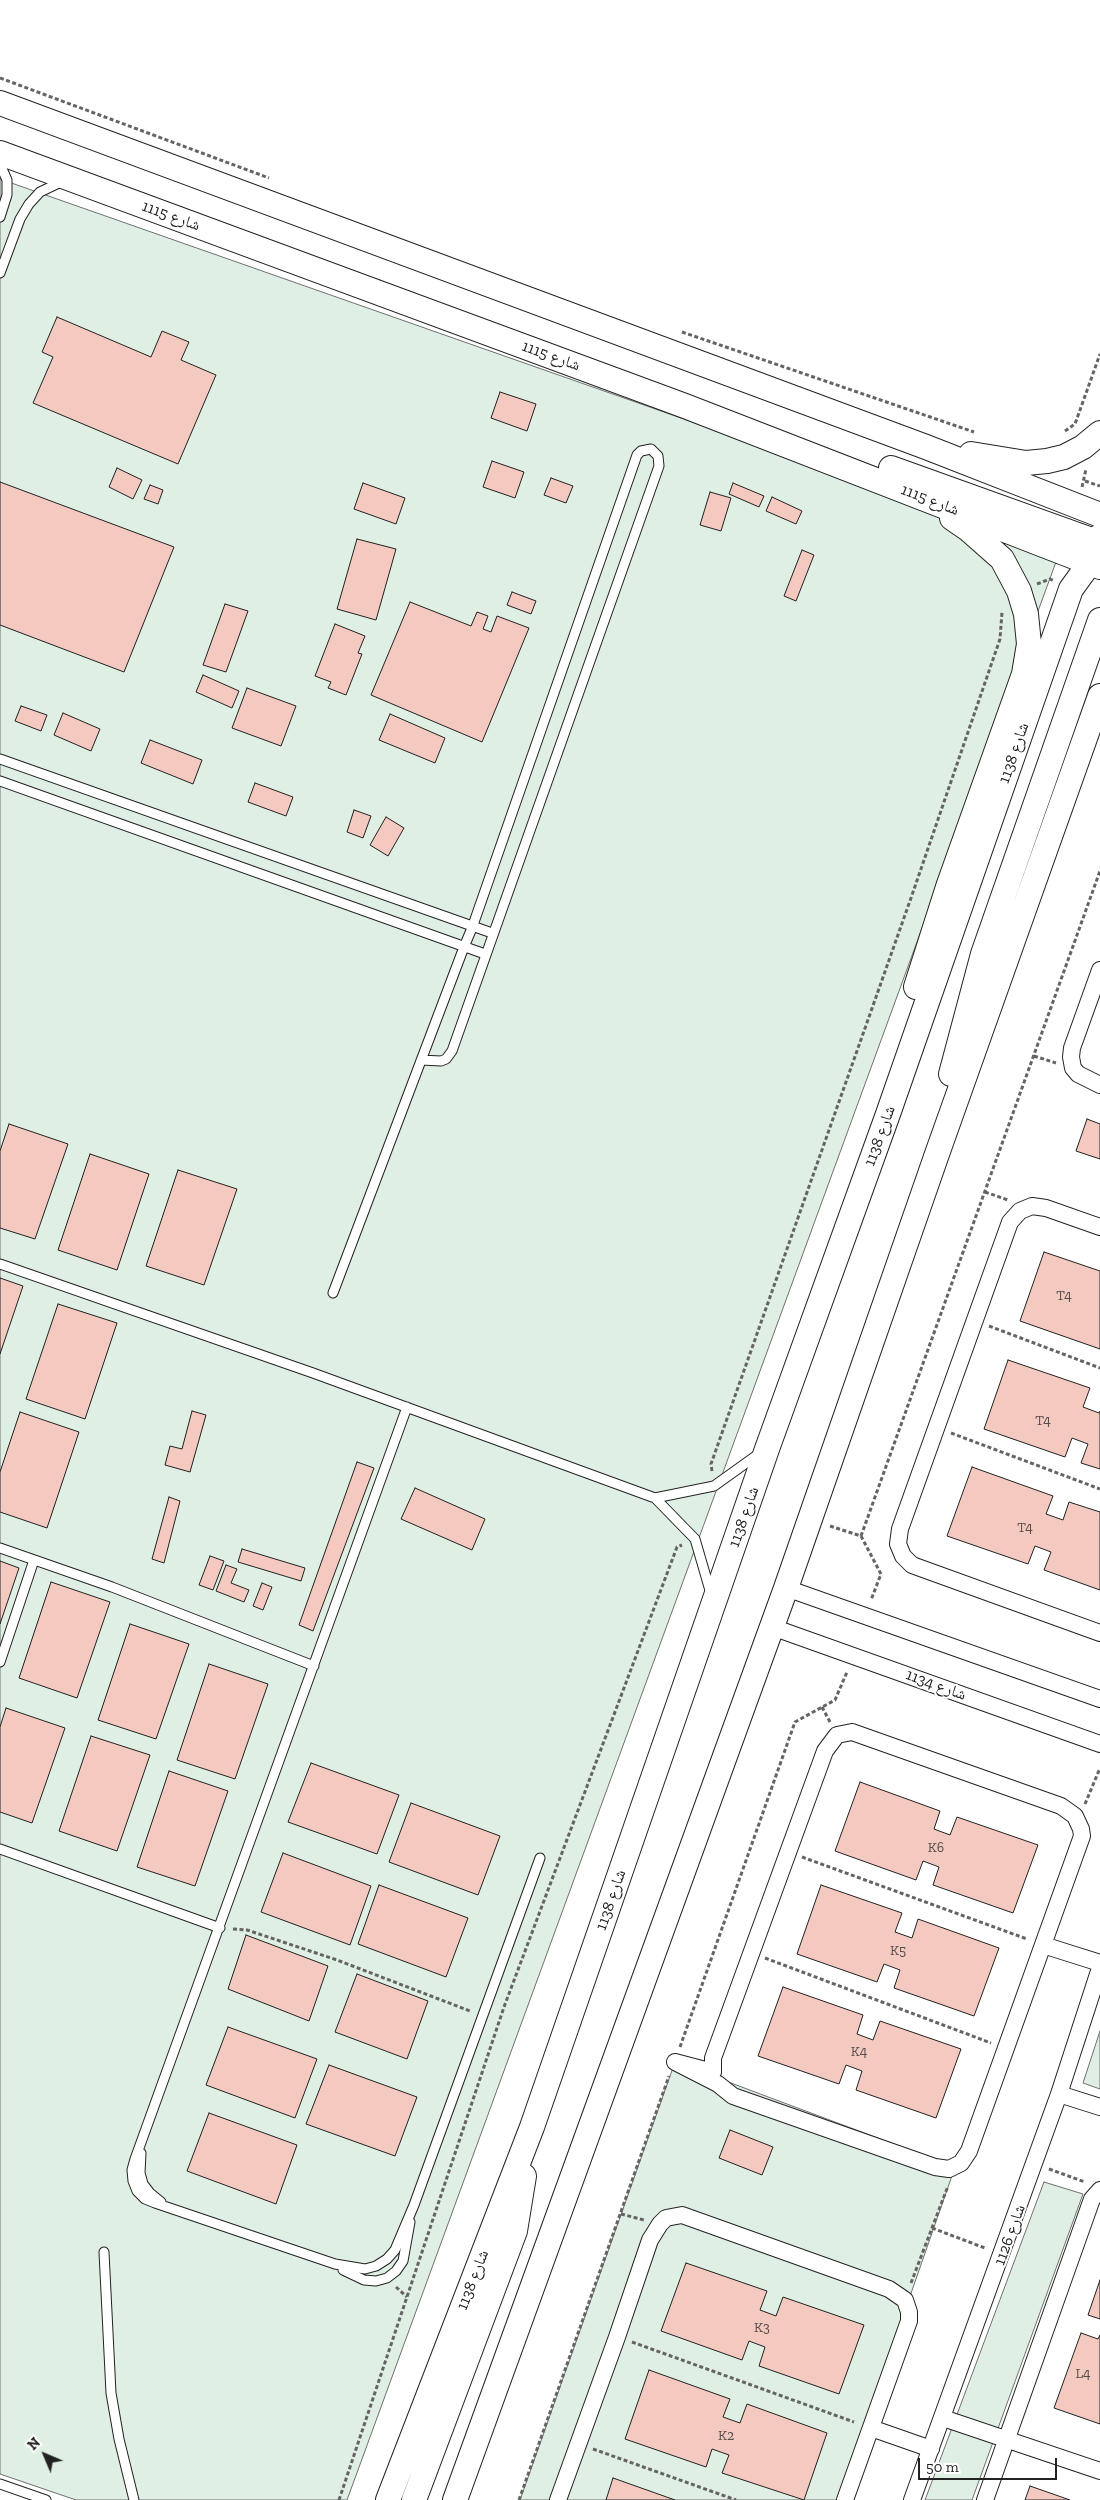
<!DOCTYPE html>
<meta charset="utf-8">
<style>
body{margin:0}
#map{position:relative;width:1100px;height:2500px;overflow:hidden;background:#fff;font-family:"Zilla Slab",serif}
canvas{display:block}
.north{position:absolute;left:20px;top:2430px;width:50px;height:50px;-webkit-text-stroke:4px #fff;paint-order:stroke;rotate:315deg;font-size:14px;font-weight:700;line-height:20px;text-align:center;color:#222}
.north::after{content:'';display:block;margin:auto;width:18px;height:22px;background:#222;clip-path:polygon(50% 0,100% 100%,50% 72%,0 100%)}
.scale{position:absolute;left:918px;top:2458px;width:139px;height:22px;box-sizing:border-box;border:2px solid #222;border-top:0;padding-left:6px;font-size:15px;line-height:18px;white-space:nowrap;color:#222;-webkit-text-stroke:4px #fff;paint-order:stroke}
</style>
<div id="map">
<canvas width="1100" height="2500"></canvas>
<div class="north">N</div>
<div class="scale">50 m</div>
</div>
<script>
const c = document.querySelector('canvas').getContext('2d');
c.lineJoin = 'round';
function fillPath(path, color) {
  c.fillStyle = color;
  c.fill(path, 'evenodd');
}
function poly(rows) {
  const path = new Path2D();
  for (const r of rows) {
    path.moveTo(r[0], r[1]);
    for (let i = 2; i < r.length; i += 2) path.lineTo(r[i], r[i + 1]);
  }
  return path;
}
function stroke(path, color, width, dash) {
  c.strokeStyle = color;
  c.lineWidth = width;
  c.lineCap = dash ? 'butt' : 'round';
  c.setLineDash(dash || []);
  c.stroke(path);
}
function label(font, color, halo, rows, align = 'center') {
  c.font = font + ' "Zilla Slab","Noto Naskh Arabic",serif';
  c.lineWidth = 4;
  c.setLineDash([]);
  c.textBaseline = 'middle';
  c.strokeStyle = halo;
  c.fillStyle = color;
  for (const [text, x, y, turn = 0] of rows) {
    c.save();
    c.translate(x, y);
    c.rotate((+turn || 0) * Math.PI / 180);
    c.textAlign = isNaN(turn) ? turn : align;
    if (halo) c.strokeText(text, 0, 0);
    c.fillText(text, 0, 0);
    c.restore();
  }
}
const green = poly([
 [0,179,1060,551,347,2500,76,2500,0,2474,0,179],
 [1100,2031,1100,2089,1083,2083,1100,2031],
 [675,2062,955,2167,839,2500,520,2500,675,2062],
 [1044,2182,1083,2194,972,2500,925,2500,1044,2182]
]);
fillPath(green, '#e0efe3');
stroke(green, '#6f6f6f', 1);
const building = poly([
 [57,317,151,357,162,331,189,342,181,360,216,375,178,464,33,403,53,357,42,352,57,317],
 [500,392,536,404,527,431,491,418,500,392],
 [492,461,524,472,515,498,483,487,492,461],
 [117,468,142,480,133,499,109,487,117,468],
 [551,478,573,486,566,503,544,495,551,478],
 [0,482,174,547,124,672,0,625,0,482],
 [363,483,405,498,396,524,354,509,363,483],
 [733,483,764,496,759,507,729,494,733,483],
 [150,485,163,490,158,504,144,499,150,485],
 [710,492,731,498,721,531,700,525,710,492],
 [772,497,802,511,796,524,766,511,772,497],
 [357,539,396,549,376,620,337,609,357,539],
 [802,550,814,555,796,601,784,596,802,550],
 [512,592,536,601,531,614,507,605,512,592],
 [410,602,471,626,477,612,488,616,483,629,491,632,497,616,529,628,482,742,371,695,410,602],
 [225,604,248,611,226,672,203,665,225,604],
 [335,624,365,636,358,653,362,654,346,695,328,688,331,682,315,676,335,624],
 [203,675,239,691,232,708,196,692,203,675],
 [247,688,296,706,281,746,232,728,247,688],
 [21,706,47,715,41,731,15,721,21,706],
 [63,713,100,729,91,751,54,735,63,713],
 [390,714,445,738,435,763,379,740,390,714],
 [150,740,202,760,193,784,141,763,150,740],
 [255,783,293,797,286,816,248,802,255,783],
 [354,810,371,816,363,838,347,832,354,810],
 [386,817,404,828,388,856,370,845,386,817],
 [1087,1119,1100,1124,1100,1159,1076,1151,1087,1119],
 [9,1124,68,1144,35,1239,0,1228,0,1151,9,1124],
 [90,1154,149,1174,117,1270,58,1250,90,1154],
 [178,1170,237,1189,204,1285,146,1266,178,1170],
 [1044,1252,1100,1271,1100,1349,1020,1321,1044,1252],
 [0,1278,23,1286,0,1354,0,1278],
 [58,1304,117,1323,85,1419,26,1399,58,1304],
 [1008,1360,1090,1388,1083,1407,1099,1413,1100,1411,1100,1469,1081,1463,1088,1444,1072,1438,1065,1457,984,1429,1008,1360],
 [192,1411,206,1415,190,1472,165,1465,170,1446,182,1449,192,1411],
 [20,1412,79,1432,47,1528,0,1512,0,1472,20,1412],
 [357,1462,374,1468,313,1631,299,1625,357,1462],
 [972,1467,1053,1496,1046,1514,1063,1520,1069,1502,1100,1512,1100,1590,1044,1570,1051,1552,1035,1546,1028,1564,947,1536,972,1467],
 [415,1488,485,1519,472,1550,401,1519,415,1488],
 [169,1497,180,1501,164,1563,152,1559,169,1497],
 [242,1549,305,1568,301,1581,238,1562,242,1549],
 [210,1556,224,1561,213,1590,199,1585,210,1556],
 [0,1561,19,1568,0,1624,0,1561],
 [226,1565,237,1569,231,1583,249,1590,244,1602,216,1591,226,1565],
 [51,1582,110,1602,77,1698,19,1678,51,1582],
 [262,1583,272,1587,263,1610,253,1606,262,1583],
 [130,1624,189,1644,156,1739,98,1720,130,1624],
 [209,1664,268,1684,235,1779,177,1760,209,1664],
 [6,1708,65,1728,32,1823,0,1812,0,1727,6,1708],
 [91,1736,150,1755,117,1851,59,1831,91,1736],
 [311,1763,399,1795,377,1854,288,1822,311,1763],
 [169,1771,228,1791,195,1886,137,1867,169,1771],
 [860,1782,940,1811,934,1829,950,1835,957,1817,1038,1845,1013,1913,933,1885,939,1867,923,1861,916,1880,835,1851,860,1782],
 [411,1803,500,1836,478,1895,389,1862,411,1803],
 [283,1853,371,1886,350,1945,261,1912,283,1853],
 [379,1885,468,1918,446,1977,358,1944,379,1885],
 [821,1885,902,1913,895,1932,912,1938,918,1919,999,1948,974,2016,894,1988,900,1970,884,1964,877,1982,797,1954,821,1885],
 [246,1935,328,1966,309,2021,228,1989,246,1935],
 [357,1974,428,2001,407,2059,335,2032,357,1974],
 [783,1987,863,2015,857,2034,873,2040,880,2021,961,2049,936,2118,856,2090,862,2071,846,2065,839,2084,758,2056,783,1987],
 [228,2027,317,2059,295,2118,206,2085,228,2027],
 [329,2065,417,2097,395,2156,306,2124,329,2065],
 [209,2113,297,2145,276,2204,187,2171,209,2113],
 [730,2130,773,2147,762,2175,719,2158,730,2130],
 [686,2263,767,2291,760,2310,776,2316,783,2297,864,2325,839,2394,759,2366,765,2347,749,2341,742,2360,661,2331,686,2263],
 [1100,2280,1100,2319,1088,2315,1100,2280],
 [1081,2333,1098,2339,1100,2335,1100,2424,1054,2408,1081,2333],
 [649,2370,730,2399,723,2417,740,2423,747,2404,827,2433,804,2500,722,2473,729,2455,712,2449,706,2467,625,2439,649,2370],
 [613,2478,675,2500,606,2500,613,2478],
 [1030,2486,1070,2500,1025,2500,1030,2486]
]);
fillPath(building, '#f3c9c0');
stroke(building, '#222', 1);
const lane = poly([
 [0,164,7,180,7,195,0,217],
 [0,273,20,219,29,204,40,192,63,181],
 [0,759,492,933],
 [0,781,485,954],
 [0,1264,313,1373,655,1498,695,1539,711,1594],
 [333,1293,464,947,472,928,637,455,641,451,651,449,658,456,659,466,452,1051,446,1059,441,1061,421,1060],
 [407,1407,135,2159,132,2170,133,2181,137,2191,145,2199,155,2203,335,2264,365,2269,376,2266,387,2259,395,2250,414,2205,540,1858],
 [655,1498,714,1486,760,1453],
 [0,1548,112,1587,314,1666],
 [0,1662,34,1560],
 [0,1849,220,1928],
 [141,2153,140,2173,143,2184,150,2193,161,2202],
 [104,2252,111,2393,119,2439,134,2500],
 [343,2270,364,2280,376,2281,387,2278,396,2271,403,2261,410,2222],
 [0,2484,46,2500]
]);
const street = poly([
 [1100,970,1072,1048,1071,1057,1073,1068,1078,1074,1100,1085],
 [1100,1227,1046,1208,1032,1206,1020,1211,1010,1222,900,1529,898,1544,903,1556,912,1565,1100,1633],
 [786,1588,1100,1699],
 [772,1627,1100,1744],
 [852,1732,1061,1806,1075,1816,1081,1829,1082,1836,969,2151,961,2163,949,2169,935,2167,733,2096,718,2084,675,2062,713,2072,713,2058,825,1751,837,1735,852,1732],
 [1043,1945,1100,1963],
 [1059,2094,1100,2107],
 [943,2418,1100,2471],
 [871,2428,931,2449],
 [558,2500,617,2337,650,2240,660,2224,666,2218,682,2215,889,2289,905,2300,909,2312,909,2321,845,2500],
 [912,2500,1059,2094,1100,1968],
 [985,2500,1092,2199,1100,2190]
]);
const secondary = poly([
 [0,103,926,447,1100,515],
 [0,153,685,406,1100,567],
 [971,454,1026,463,1047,461,1064,457,1083,447,1100,433],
 [891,468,1100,543],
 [916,987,949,884,1024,674,1029,644,1026,614,1019,591,1002,559,968,529,952,518],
 [951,1074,983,954,1100,620],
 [388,2500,532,2127,767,1449,888,1114,1071,589,1090,563,1100,536],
 [414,2500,515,2231,524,2176],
 [455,2500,786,1588,937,1154,1100,696]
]);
stroke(lane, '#222', 11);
stroke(street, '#222', 18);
stroke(secondary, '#222', 26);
stroke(poly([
 [0,78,269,178],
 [682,332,974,432],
 [1065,431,1075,424,1100,354],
 [1085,481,1100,486],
 [1082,487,1086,469],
 [1037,584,1050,579,1054,581],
 [1034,1056,1056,1063],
 [985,1192,1008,1200],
 [989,1326,1100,1368],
 [951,1433,1100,1489],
 [712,1471,711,1464,911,898,1000,639,1002,612],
 [830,1526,861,1536,881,1574,871,1600],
 [861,1536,1100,871],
 [822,1707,830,1722],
 [1085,1804,1100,1768],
 [802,1857,1027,1939],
 [233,1929,247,1930,337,1960,470,2011],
 [765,1958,991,2043],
 [680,2047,795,1722,835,1700,847,1672],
 [1049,2169,1085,2182],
 [621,2214,644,2220],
 [932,2228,985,2248],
 [911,2283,948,2186],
 [396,2287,407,2297],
 [632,2342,854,2422],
 [593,2449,736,2500],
 [339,2500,504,2007,677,1547,682,1545],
 [519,2500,669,2076]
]), '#646464', 3, [4, 2.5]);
stroke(lane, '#fff', 9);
stroke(street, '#fff', 16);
stroke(secondary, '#fff', 24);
label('14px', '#564c4a', null, [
 ["T4",1064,1296],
 ["T4",1043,1421],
 ["T4",1025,1528],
 ["K6",936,1848],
 ["K5",898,1951],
 ["K4",859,2052],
 ["K3",762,2328],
 ["L4",1083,2374],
 ["K2",726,2436]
]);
label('16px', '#222', '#fff', [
 ["شارع 1115",171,216,20],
 ["شارع 1115",551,356,20],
 ["شارع 1115",930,500,21],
 ["شارع 1138",1014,753,-71],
 ["شارع 1138",880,1136,-70],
 ["شارع 1138",744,1517,-71],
 ["شارع 1134",936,1685,20],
 ["شارع 1138",611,1900,-71],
 ["شارع 1126",1010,2235,-70],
 ["شارع 1138",473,2280,-69]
]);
</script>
